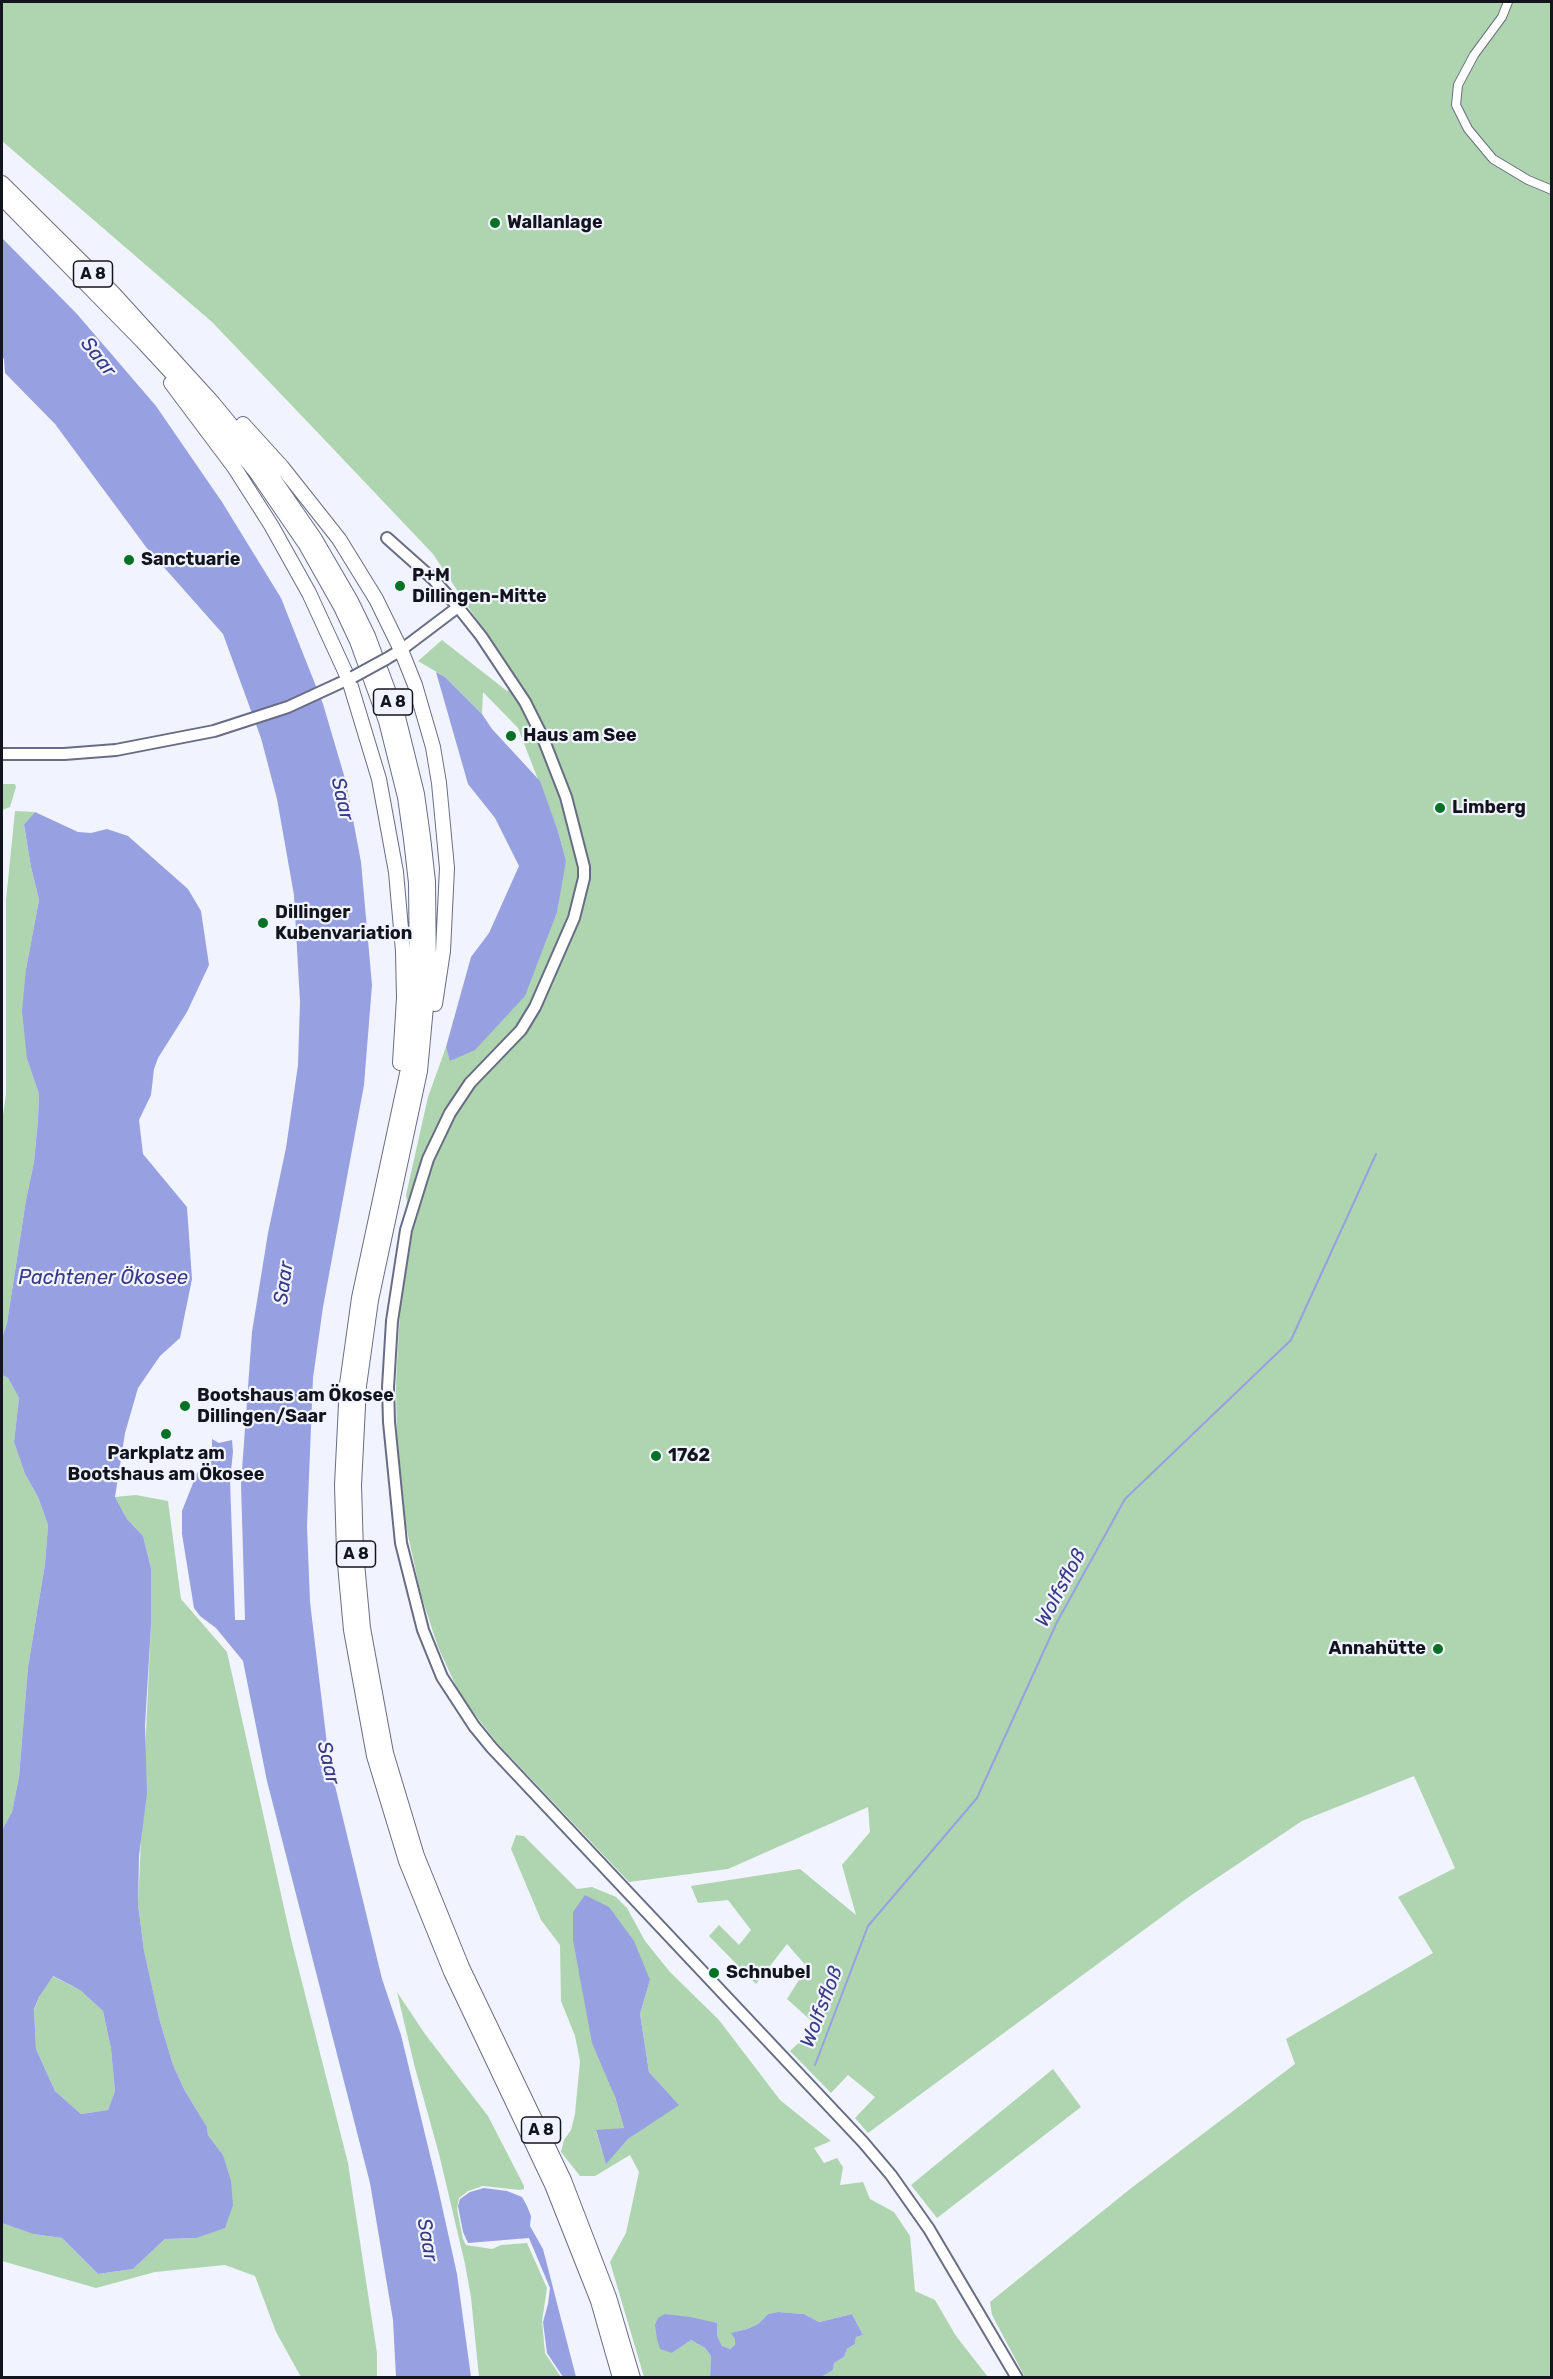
<!DOCTYPE html>
<meta charset="utf-8">
<style>
body{margin:0}
#map{position:relative;width:1553px;height:2379px;overflow:hidden;background:#f1f3fe;font-family:Rubik,sans-serif}
canvas{display:block}
.frame{position:absolute;inset:0;border:3px solid #13151e;pointer-events:none}
</style>
<div id="map">
<canvas width="1553" height="2379"></canvas>
<div class="frame"></div>
</div>
<script>
const c = document.querySelector('canvas').getContext('2d');
c.lineJoin = 'round';
function fillPath(path, color) {
  c.fillStyle = color;
  c.fill(path, 'evenodd');
}
function poly(rows) {
  const path = new Path2D();
  for (const r of rows) {
    path.moveTo(r[0], r[1]);
    for (let i = 2; i < r.length; i += 2) path.lineTo(r[i], r[i + 1]);
  }
  return path;
}
function stroke(path, color, width, dash) {
  c.strokeStyle = color;
  c.lineWidth = width;
  c.lineCap = dash ? 'butt' : 'round';
  c.setLineDash(dash || []);
  c.stroke(path);
}
function label(font, color, halo, rows, align = 'center') {
  c.font = font + ' Rubik,sans-serif';
  c.lineWidth = 4.5;
  c.setLineDash([]);
  c.textBaseline = 'middle';
  c.strokeStyle = halo;
  c.fillStyle = color;
  for (const [text, x, y, turn = 0] of rows) {
    c.save();
    c.translate(x, y);
    c.rotate((+turn || 0) * Math.PI / 180);
    c.textAlign = isNaN(turn) ? turn : align;
    if (halo) c.strokeText(text, 0, 0);
    c.fillText(text, 0, 0);
    c.restore();
  }
}
fillPath(poly([
 [2,2,1551,2,1551,2377,1025,2377,992,2315,990,2302,1130,2189,1295,2064,1286,2039,1433,1953,1398,1897,1455,1868,1414,1776,1302,1821,1190,1896,868,2133,855,2118,875,2097,848,2075,831,2093,790,2051,817,2026,787,1999,807,1967,787,1944,756,1984,709,1936,719,1925,739,1945,751,1930,728,1900,698,1903,691,1886,800,1869,856,1915,842,1865,870,1832,868,1807,728,1869,629,1882,499,1745,461,1697,438,1647,421,1595,406,1526,397,1454,396,1382,400,1310,412,1232,406,1195,428,1097,446,1047,451,1061,566,861,558,831,518,728,483,692,482,714,445,677,418,661,442,640,507,691,519,683,433,554,320,435,212,322,2,141],
 [2,784,15,784,16,787,10,807,2,810],
 [15,811,35,812,24,826,31,867,39,900,26,969,27,1059,39,1094,38,1120,34,1162,26,1200,7,1323,2,1338,2,1123,6,1094,6,900],
 [2,1375,8,1378,19,1398,14,1442,25,1474,38,1497,48,1525,45,1564,28,1667,19,1777,12,1812,2,1830],
 [136,1495,168,1501,181,1599,227,1652,291,1939,348,2163,377,2353,377,2377,301,2377,276,2332,255,2276,225,2265,155,2272,96,2288,2,2261,2,2223,33,2234,62,2238,98,2274,133,2269,165,2239,196,2238,223,2155,208,2135,207,2127,185,2091,173,2065,159,2018,144,1952,138,1904,151,1625,151,1568,143,1536,127,1519,115,1497],
 [516,1835,524,1836,577,1889,592,1887,616,1897,627,1908,645,1941,670,1972,719,2020,780,2100,831,2141,814,2148,824,2163,837,2158,843,2167,840,2185,863,2182,870,2199,894,2212,910,2236,915,2291,935,2300,956,2336,988,2377,819,2377,833,2370,834,2363,844,2357,847,2349,855,2344,856,2337,863,2335,852,2314,819,2322,804,2314,778,2312,768,2314,758,2324,747,2329,732,2333,736,2339,735,2345,730,2349,722,2346,716,2336,717,2323,665,2314,672,2353,691,2340,705,2348,711,2356,710,2377,644,2377,610,2262,626,2233,639,2172,630,2155,595,2176,580,2176,561,2152,564,2140,571,2130,575,2114,580,2061,575,2036,561,2001,560,1945,541,1920,511,1849],
 [573,1941,650,1980,640,2014,649,2072,678,2104,628,2139,606,2163,596,2131,624,2128,582,1986],
 [52,1976,80,1990,103,2011,111,2049,115,2091,108,2110,81,2114,55,2091,36,2049,34,2010,39,1997],
 [397,1992,425,2034,488,2116,524,2186,524,2189,520,2190,483,2186,468,2191,459,2198,457,2209,463,2239,466,2245,492,2249,501,2245,527,2243,547,2288,542,2321,545,2353,561,2377,479,2377,471,2297,465,2264,439,2154,414,2064],
 [1053,2069,1081,2107,937,2218,911,2185]
]), '#aed5b0');
fillPath(poly([
 [2,238,77,314,156,406,222,502,281,598,323,704,346,782,361,862,372,985,364,1085,323,1307,313,1378,307,1526,310,1602,329,1761,382,1979,401,2035,438,2188,457,2274,471,2377,396,2377,393,2320,370,2183,267,1781,243,1661,216,1628,200,1616,194,1608,182,1534,182,1511,197,1473,202,1469,212,1452,212,1439,219,1443,232,1440,233,1452,230,1480,235,1620,245,1620,241,1484,252,1332,268,1233,286,1148,298,1065,300,1002,294,895,277,799,261,738,223,634,146,547,55,424,5,373,4,359,2,356],
 [436,672,445,677,482,714,492,729,540,781,558,831,566,861,557,912,525,996,475,1050,450,1061,446,1047,471,957,489,933,519,866,495,818,468,784],
 [35,812,78,832,91,833,107,829,128,836,188,889,201,911,209,965,187,1012,158,1058,154,1069,151,1095,139,1120,143,1154,187,1207,192,1279,180,1338,160,1356,138,1388,125,1433,115,1497,127,1519,143,1536,151,1568,151,1625,145,1726,147,1793,139,1856,138,1904,144,1951,159,2018,173,2065,185,2091,207,2127,208,2135,223,2155,231,2181,233,2205,225,2228,196,2238,165,2239,133,2269,98,2274,62,2238,33,2234,2,2223,2,1830,12,1812,19,1777,28,1667,45,1564,48,1525,38,1497,25,1474,14,1442,19,1398,8,1378,2,1375,2,1338,7,1323,26,1200,34,1162,38,1120,39,1094,27,1059,22,1011,26,969,39,900,31,867,24,825],
 [53,1976,80,1990,103,2011,111,2049,115,2091,108,2110,81,2114,55,2091,36,2049,34,2009,39,1997],
 [585,1895,609,1907,634,1941,650,1980,640,2014,649,2072,679,2105,628,2139,606,2164,596,2130,624,2128,615,2097,592,2043,573,1941,573,1912],
 [484,2188,507,2191,522,2197,527,2206,531,2216,530,2226,543,2249,576,2377,563,2377,547,2353,543,2322,548,2304,550,2288,529,2238,468,2243,463,2232,458,2206,460,2199,470,2192],
 [778,2312,804,2314,819,2322,852,2314,863,2335,856,2337,855,2344,847,2349,844,2357,834,2363,833,2370,819,2378,710,2377,711,2356,705,2348,691,2340,672,2353,660,2349,657,2339,655,2325,658,2318,665,2314,690,2317,717,2323,717,2336,722,2346,730,2349,735,2345,735,2339,731,2333,747,2329,758,2324,768,2314]
]), '#97a0e1');
stroke(poly([
 [815,2065,868,1926,977,1798,1057,1622,1125,1499,1291,1340,1376,1154]
]), '#97a0e1', 2);
const street = poly([
 [1508,2,1502,17,1474,55,1458,85,1456,105,1468,129,1493,159,1528,180,1552,190]
]);
const secondary = poly([
 [387,538,433,579,458,607,481,636,525,702,543,738,566,797,584,867,584,878,574,918,535,1007,521,1030,470,1083,450,1113,428,1159,406,1230,392,1321,388,1387,389,1422,401,1543,423,1630,442,1677,474,1726,492,1748,863,2142,891,2175,929,2229,1017,2378],
 [386,659,401,650,458,607],
 [2,754,64,754,116,750,214,731,288,707,353,677]
]);
const highway = poly([
 [2,183,113,293,213,403,264,465,315,539,351,601,368,636,398,717,417,794,423,837,428,882,429,974,420,1071,371,1300,359,1386,354,1485,356,1552,363,1628,386,1753,417,1856,462,1967,564,2180,609,2297,633,2378],
 [2,198,142,341,206,410,256,472,306,545,341,607,357,641,386,721,405,797,411,839,416,883,417,974,408,1069,359,1298,347,1384,342,1485,344,1553,351,1630,374,1756,406,1861,451,1972,552,2185,598,2301,620,2378],
 [171,383,234,467,271,525,309,593,349,680,379,779,396,872,403,951,404,998,400,1063],
 [243,424,282,467,339,539,376,599,401,650,415,685,433,747,439,783,447,868,443,951,435,1004]
]);
stroke(street, '#696d84', 10);
stroke(secondary, '#696d84', 14);
stroke(highway, '#696d84', 16);
stroke(street, '#fff', 8);
stroke(secondary, '#fff', 10);
stroke(highway, '#fff', 14);
const secondaryBridge = poly([
 [353,677,386,659]
]);
stroke(secondaryBridge, '#696d84', 14, []);
stroke(secondaryBridge, '#fff', 10);
for (const [x, y, r, color] of [
 [495,223,6,"#027124"],
 [129,560,6,"#027124"],
 [400,586,6,"#027124"],
 [511,736,6,"#027124"],
 [1440,808,6,"#027124"],
 [263,923,6,"#027124"],
 [185,1406,6,"#027124"],
 [166,1434,6,"#027124"],
 [656,1456,6,"#027124"],
 [1438,1649,6,"#027124"],
 [714,1973,6,"#027124"]
]) {
  const dot = new Path2D();
  dot.arc(x, y, r, 0, 2 * Math.PI);
  c.fillStyle = color;
  c.fill(dot);
  stroke(dot, '#f1f3fe', 2);
}
for (const [x, y, w] of [
 [93,274,39],
 [393,702,39],
 [356,1554,39],
 [541,2130,39]
]) {
  const box = new Path2D();
  box.roundRect(x - w / 2, y - 13, w, 26, 4.5);
  c.fillStyle = '#f1f3fe';
  c.fill(box);
  stroke(box, '#13151e', 1.5);
}
label('bold 16px', '#13151e', null, [
 ["A 8",93,274],
 ["A 8",393,702],
 ["A 8",356,1554],
 ["A 8",541,2130]
]);
label('bold 18px', '#13151e', '#f1f3fe', [
 ["Wallanlage",507,223],
 ["Sanctuarie",141,560],
 ["P+M",412,576],
 ["Dillingen-Mitte",412,597],
 ["Haus am See",523,736],
 ["Limberg",1452,808],
 ["Dillinger",275,913],
 ["Kubenvariation",275,934],
 ["Bootshaus am Ökosee",197,1396],
 ["Dillingen/Saar",197,1417],
 ["Parkplatz am",166,1454,"center"],
 ["Bootshaus am Ökosee",166,1475,"center"],
 ["1762",668,1456],
 ["Annahütte",1426,1649,"right"],
 ["Schnubel",726,1973]
], 'left');
label('italic 20px', '#373985', '#f1f3fe', [
 ["Saar",98,357,52],
 ["Saar",342,799,77],
 ["Pachtener Ökosee",103,1278],
 ["Saar",284,1283,-82],
 ["Wolfsfloß",1061,1588,-62],
 ["Saar",328,1763,77],
 ["Wolfsfloß",822,2007,-69],
 ["Saar",427,2240,80]
]);
</script>
